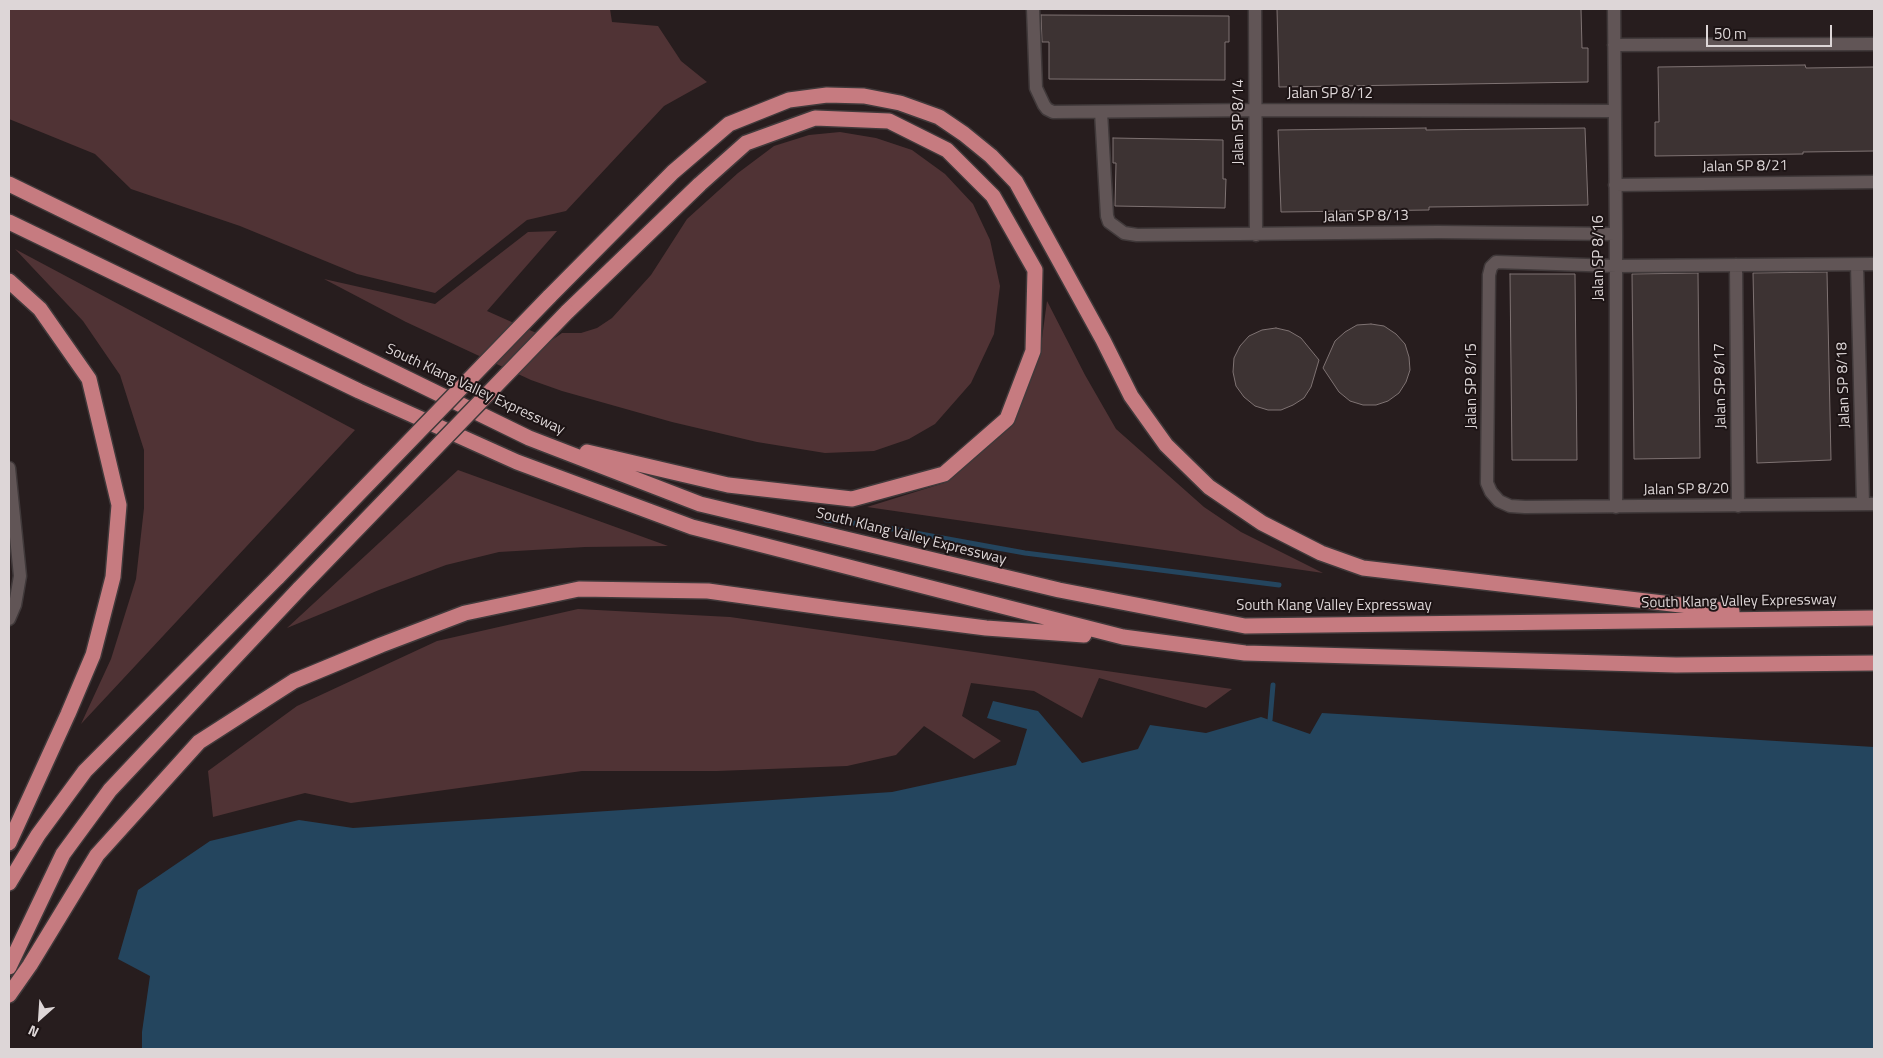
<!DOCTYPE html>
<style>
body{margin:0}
#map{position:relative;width:1883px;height:1058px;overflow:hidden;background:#271d1e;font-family:"Titillium Web",sans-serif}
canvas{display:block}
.frame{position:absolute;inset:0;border:10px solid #ddd6d7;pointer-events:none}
.north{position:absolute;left:15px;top:993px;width:50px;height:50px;-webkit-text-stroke:4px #1d1415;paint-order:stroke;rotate:206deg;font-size:14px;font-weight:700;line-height:20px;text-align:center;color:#ddd6d7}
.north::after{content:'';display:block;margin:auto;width:18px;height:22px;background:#ddd6d7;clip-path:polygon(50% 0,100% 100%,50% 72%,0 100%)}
.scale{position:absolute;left:1706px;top:25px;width:126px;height:22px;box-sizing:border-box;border:2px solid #ddd6d7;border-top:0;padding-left:6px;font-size:15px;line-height:18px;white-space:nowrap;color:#ddd6d7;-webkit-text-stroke:4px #1d1415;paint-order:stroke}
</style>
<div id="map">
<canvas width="1883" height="1058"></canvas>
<div class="frame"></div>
<div class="north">N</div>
<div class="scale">50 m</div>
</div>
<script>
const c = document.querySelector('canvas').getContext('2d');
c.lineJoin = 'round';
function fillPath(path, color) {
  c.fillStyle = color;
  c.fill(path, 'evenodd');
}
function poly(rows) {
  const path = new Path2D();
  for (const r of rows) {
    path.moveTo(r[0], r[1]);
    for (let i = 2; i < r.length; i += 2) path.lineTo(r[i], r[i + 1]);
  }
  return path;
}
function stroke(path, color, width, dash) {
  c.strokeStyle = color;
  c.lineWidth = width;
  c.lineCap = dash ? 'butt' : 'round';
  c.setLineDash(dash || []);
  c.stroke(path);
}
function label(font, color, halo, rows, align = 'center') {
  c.font = font + ' "Titillium Web",sans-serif';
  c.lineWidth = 4;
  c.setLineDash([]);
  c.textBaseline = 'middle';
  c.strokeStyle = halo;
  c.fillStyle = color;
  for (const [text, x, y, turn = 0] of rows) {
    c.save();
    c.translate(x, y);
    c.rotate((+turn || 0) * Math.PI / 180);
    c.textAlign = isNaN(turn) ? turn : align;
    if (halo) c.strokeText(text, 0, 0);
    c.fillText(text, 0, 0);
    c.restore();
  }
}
fillPath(poly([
 [9,9,610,9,612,22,658,26,681,61,707,82,664,106,566,211,527,220,435,293,357,274,240,226,131,189,95,154,9,119],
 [840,132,876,138,912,150,945,174,973,204,990,240,1000,286,994,334,971,383,935,424,909,439,874,451,825,453,757,442,672,422,562,391,531,380,406,322,324,279,435,304,528,232,557,231,487,311,552,340,562,333,581,333,597,328,612,318,651,275,687,219,738,173,774,146,809,135],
 [15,249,355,430,81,724,111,659,136,579,144,508,144,450,120,375,83,321],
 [1047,301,1085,375,1116,429,1204,507,1241,532,1323,573,867,507,944,483,1014,424,1040,353],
 [458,470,668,546,585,547,499,552,446,565,379,590,287,628],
 [578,609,730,617,1232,689,1206,708,1099,678,1082,718,1034,691,971,683,962,716,1001,741,974,759,924,726,896,755,847,766,717,771,582,771,351,803,305,793,213,817,208,771,297,706,437,641]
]), '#503335');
fillPath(poly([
 [993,701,1038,711,1082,763,1138,749,1150,725,1206,733,1261,717,1310,734,1322,713,1874,747,1874,1049,142,1049,142,1032,150,976,118,959,138,890,210,841,299,820,353,828,892,792,1016,765,1027,729,987,718]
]), '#24455e');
stroke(poly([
 [826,520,871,525,1025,553,1279,585],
 [1270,720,1273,685]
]), '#24455e', 5);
const building = poly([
 [1277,9,1581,9,1582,48,1588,48,1588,82,1279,87,1277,9],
 [1041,15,1229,16,1229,42,1225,42,1225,80,1049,79,1049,42,1042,42,1041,15],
 [1805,65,1806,68,1874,67,1874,151,1803,152,1803,154,1655,156,1655,122,1659,122,1658,67,1805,65],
 [1426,128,1426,130,1585,128,1588,205,1429,207,1429,210,1281,212,1278,130,1426,128],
 [1113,138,1223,140,1223,179,1226,179,1225,208,1115,206,1116,163,1113,163,1113,138],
 [1827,272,1831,460,1757,463,1753,273,1827,272],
 [1698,273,1700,458,1634,459,1632,274,1698,273],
 [1510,274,1575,274,1577,460,1512,460,1510,274],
 [1371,324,1384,326,1396,334,1405,344,1409,357,1410,370,1406,382,1399,393,1388,401,1376,405,1363,405,1350,401,1339,392,1323,368,1335,341,1345,332,1357,325,1371,324],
 [1276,328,1289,331,1301,338,1319,360,1311,387,1304,398,1293,405,1281,410,1268,410,1255,406,1244,397,1236,386,1233,372,1234,358,1240,346,1249,336,1262,330,1276,328]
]);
fillPath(building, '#3d3333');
stroke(building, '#7f7373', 1);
const minor = poly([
 [1033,9,1036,88,1044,105,1047,109,1053,112,1256,110,1614,111],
 [1255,9,1256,235],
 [1614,9,1616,234,1616,507],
 [1614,45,1874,44],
 [1101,112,1107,216,1109,222,1124,233,1137,235,1438,232,1616,234],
 [1615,185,1874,182],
 [1874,264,1616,266,1496,262,1491,267,1489,275,1487,483,1491,492,1499,501,1510,506,1525,507,1874,504],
 [1736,265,1738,506],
 [1857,265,1863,504],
 [9,468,20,576,15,605,9,619]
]);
const motorway = poly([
 [9,184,529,438,700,504,1059,590,1245,626,1874,618],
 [9,222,359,391,517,462,692,527,1123,637,1245,653,1676,665,1874,663],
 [9,281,40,309,89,379,119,505,113,577,93,655,68,714,9,843],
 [549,297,673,172,729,124,789,100,827,95,864,96,900,103,939,117,964,134,991,156,1016,182,1103,340,1131,396,1166,445,1209,487,1262,523,1321,553,1363,568,1732,611],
 [567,312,700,184,746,143,815,118,889,121,947,150,993,196,1035,270,1033,351,1007,419,944,474,852,499,728,485,587,452],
 [9,883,38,835,85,771,278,577],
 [9,967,63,854,110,790,300,588],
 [9,995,30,965,97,855,199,742,294,681,381,645,465,613,579,589,708,591,837,609,986,628,1084,635]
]);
stroke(minor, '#40393a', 15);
stroke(motorway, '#40393a', 18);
stroke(poly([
 [440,378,450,373,453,374]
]), '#6e6566', 3, [1, 4]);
stroke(minor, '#615556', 12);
stroke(motorway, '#c67b80', 15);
const motorwayBridge = poly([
 [278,577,549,297],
 [300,588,567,312]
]);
stroke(motorwayBridge, '#40393a', 18, []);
stroke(motorwayBridge, '#c67b80', 15);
label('15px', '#ddd6d7', '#1d1415', [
 ["Jalan SP 8/12",1330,94],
 ["Jalan SP 8/14",1239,122,-90],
 ["Jalan SP 8/21",1745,167,-1],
 ["Jalan SP 8/13",1366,217,-1],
 ["Jalan SP 8/16",1599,258,-90],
 ["Jalan SP 8/18",1844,385,-92],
 ["Jalan SP 8/15",1472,386,-90],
 ["Jalan SP 8/17",1721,386,-91],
 ["South Klang Valley Expressway",475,390,25],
 ["Jalan SP 8/20",1686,490,-1],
 ["South Klang Valley Expressway",911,537,14],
 ["South Klang Valley Expressway",1739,602,-1],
 ["South Klang Valley Expressway",1334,606]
]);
</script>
